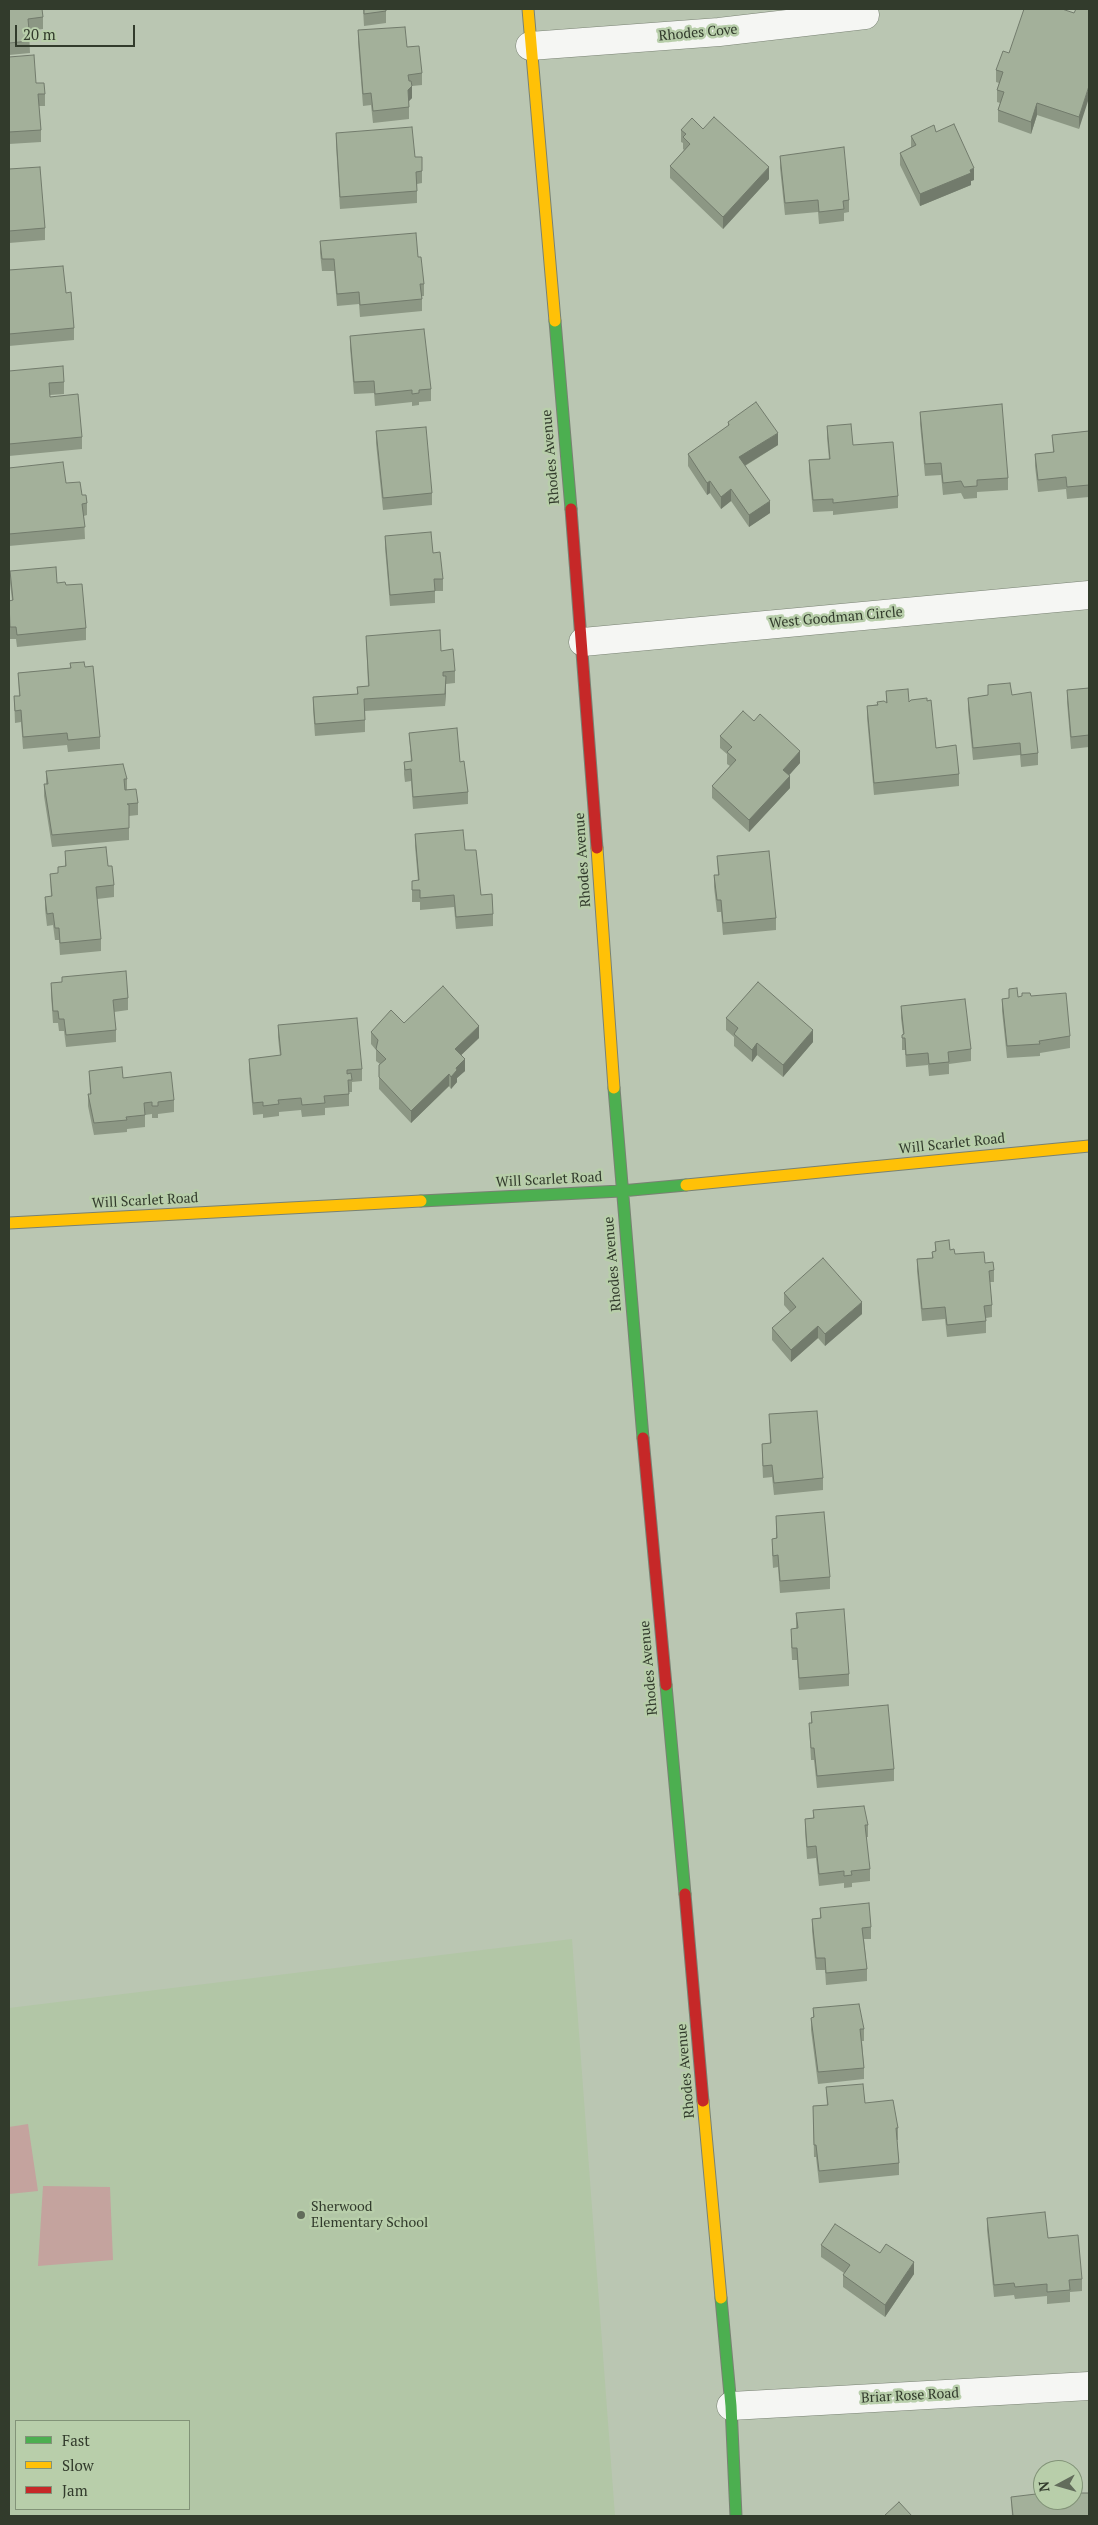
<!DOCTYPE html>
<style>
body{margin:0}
#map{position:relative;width:1098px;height:2525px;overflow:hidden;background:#bac6b2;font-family:"PT Serif",serif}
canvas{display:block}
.frame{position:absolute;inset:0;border:10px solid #323b2c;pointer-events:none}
.legend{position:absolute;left:15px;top:2420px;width:175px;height:90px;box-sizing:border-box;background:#b8ceaa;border:1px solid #829378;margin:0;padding:6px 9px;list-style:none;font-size:15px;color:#323b2c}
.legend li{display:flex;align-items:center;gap:10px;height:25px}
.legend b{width:25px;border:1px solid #829378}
.north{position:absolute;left:1033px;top:2460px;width:50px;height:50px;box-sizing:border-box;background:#b8ceaa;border:1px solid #829378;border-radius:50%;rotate:264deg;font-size:14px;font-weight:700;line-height:20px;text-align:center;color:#323b2c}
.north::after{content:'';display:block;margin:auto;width:18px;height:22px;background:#626c5b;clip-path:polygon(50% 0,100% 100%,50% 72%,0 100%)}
.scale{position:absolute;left:15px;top:25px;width:120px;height:22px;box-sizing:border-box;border:2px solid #323b2c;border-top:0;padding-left:6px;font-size:15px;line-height:18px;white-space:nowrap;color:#323b2c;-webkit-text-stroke:4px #b8ceaa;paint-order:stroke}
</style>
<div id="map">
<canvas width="1098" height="2525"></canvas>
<div class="frame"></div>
<ul class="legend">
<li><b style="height:6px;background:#4caf50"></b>Fast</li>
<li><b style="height:6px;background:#ffc107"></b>Slow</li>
<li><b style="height:6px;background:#c62828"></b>Jam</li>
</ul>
<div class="north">N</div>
<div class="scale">20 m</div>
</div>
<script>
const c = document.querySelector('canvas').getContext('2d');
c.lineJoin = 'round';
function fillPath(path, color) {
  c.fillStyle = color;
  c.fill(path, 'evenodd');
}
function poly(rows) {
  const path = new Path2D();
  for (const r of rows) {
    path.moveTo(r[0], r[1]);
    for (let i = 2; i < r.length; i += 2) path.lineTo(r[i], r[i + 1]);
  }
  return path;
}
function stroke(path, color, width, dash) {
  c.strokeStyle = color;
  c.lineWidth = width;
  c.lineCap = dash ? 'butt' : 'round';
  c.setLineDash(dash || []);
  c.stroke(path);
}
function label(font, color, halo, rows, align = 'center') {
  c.font = font + ' "PT Serif",serif';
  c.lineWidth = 5;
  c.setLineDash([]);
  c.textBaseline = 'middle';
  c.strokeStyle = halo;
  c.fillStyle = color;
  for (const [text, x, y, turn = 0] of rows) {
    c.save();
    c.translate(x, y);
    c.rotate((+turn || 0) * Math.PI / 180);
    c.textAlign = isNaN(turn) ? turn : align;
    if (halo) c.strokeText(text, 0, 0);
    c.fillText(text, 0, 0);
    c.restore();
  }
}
fillPath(poly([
 [572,1939,615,2516,9,2516,9,2008],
 [16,2421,189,2421,189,2509,16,2509]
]), '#b2c6a6');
fillPath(poly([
 [28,2124,38,2191,9,2194,9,2127],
 [43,2186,110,2187,113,2260,38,2266]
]), '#c4a39e');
const street = poly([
 [530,46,719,32,865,15],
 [583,642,1089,595],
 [731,2406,1089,2386]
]);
const fast = poly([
 [555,321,571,509],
 [614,1088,643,1438],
 [421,1201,621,1191,686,1185],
 [666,1685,685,1894],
 [721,2298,731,2406,736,2516]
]);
const slow = poly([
 [528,9,555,321],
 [597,848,614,1088],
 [686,1185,1089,1146],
 [9,1223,421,1201],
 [703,2101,721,2298]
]);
const jam = poly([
 [571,509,597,848],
 [643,1438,666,1685],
 [685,1894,703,2101]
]);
stroke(street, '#798273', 29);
stroke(fast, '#798273', 13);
stroke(slow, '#798273', 13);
stroke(jam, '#798273', 13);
stroke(street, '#f5f6f3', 28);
stroke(fast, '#4caf50', 11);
stroke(slow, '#ffc107', 11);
stroke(jam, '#c62828', 11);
fillPath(poly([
 [9,9,43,17,43,29,29,31,30,53,9,55],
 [363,9,386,9,386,23,364,26],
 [1089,9,1079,129,1037,115,1031,134,998,122,998,110,1000,103,997,102,997,90,999,83,996,82,996,70,1009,53,1074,13],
 [358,30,407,47,422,73,422,85,412,86,412,98,409,101,409,119,373,123,371,105,363,106,358,42],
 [9,57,36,83,45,94,45,106,39,106,41,130,41,142,9,144],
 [703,129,769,179,723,229,670,178,670,166,684,150,683,149,683,143,681,142,681,130],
 [936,132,974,180,971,181,971,185,920,206,900,165,900,153,911,147,911,136],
 [336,133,415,157,422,171,422,183,417,184,417,203,340,209,336,145],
 [780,156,849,200,849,212,844,213,844,221,819,224,818,212,785,215,780,168],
 [9,169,45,228,45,240,9,243],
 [320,241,418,257,424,284,424,296,422,296,422,311,360,317,359,304,337,306,334,271,322,271,320,253],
 [9,270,66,293,74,328,74,340,9,346],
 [350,336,431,389,431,401,419,402,419,405,412,406,412,402,375,406,374,393,354,394,350,348],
 [9,371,64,382,64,394,50,395,50,397,82,437,82,449,9,456],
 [920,412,1008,478,1008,490,977,492,977,498,964,499,961,493,943,495,941,475,925,476,920,424],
 [728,422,778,445,745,466,770,513,749,527,731,501,721,509,710,493,707,495,688,466,688,454,728,426],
 [827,426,853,445,898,496,898,508,833,515,833,511,813,512,809,472,809,460,829,459,827,438],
 [376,431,432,493,432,505,383,510,376,443],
 [1089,431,1089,497,1067,499,1066,489,1038,492,1035,466,1035,454,1053,452,1052,435],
 [9,468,66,483,82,495,87,503,87,515,84,516,85,539,9,546],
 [385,536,443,579,443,591,435,591,435,603,390,606,385,548],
 [10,571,66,585,86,628,86,640,17,647,16,639,10,639,9,626,9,601,12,600,10,583],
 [366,636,441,651,455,671,455,683,446,684,445,706,365,711,365,732,315,736,313,709,313,697,357,694,357,687,368,686],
 [70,663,85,667,100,737,100,749,68,752,67,745,23,749,21,722,15,723,14,696,19,696,18,673,70,668],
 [988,685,1012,695,1038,753,1038,765,1021,767,1020,755,973,760,968,710,968,698,988,695],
 [1089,688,1089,747,1071,749,1067,702,1067,690],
 [886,691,909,702,936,748,959,774,959,786,874,795,867,718,867,706,886,703],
 [409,733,460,762,468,792,468,804,413,809,411,781,405,782,404,774,404,762,411,761],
 [720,736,800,763,789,775,790,788,749,832,712,798,712,786,730,766,727,764,727,754,720,748],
 [46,771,127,779,127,790,138,803,138,815,129,816,129,840,52,847,44,796,44,784,46,784],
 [415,834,465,850,481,895,493,914,493,926,456,929,454,907,420,910,420,902,412,902,412,881,418,881,415,846],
 [65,851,108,866,114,885,114,897,97,899,101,939,101,951,60,955,59,940,55,940,53,925,47,926,45,909,45,897,51,897,50,874,58,873,58,867,65,867],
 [717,856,776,918,776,930,723,935,721,912,717,912,714,887,714,875,718,875],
 [62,977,128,998,128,1010,114,1012,116,1030,116,1042,66,1047,64,1031,59,1031,58,1023,53,1023,51,995,51,983,62,982],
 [1031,996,1070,1036,1070,1048,1040,1053,1040,1056,1007,1058,1002,1011,1002,999],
 [901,1006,971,1049,971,1061,949,1064,949,1074,929,1076,928,1065,906,1067,905,1050,902,1050,902,1035,903,1034,901,1018],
 [726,1018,813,1042,783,1077,757,1055,752,1062,734,1046,734,1037,726,1030],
 [404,1023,479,1038,461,1055,465,1071,457,1078,457,1082,451,1089,449,1086,411,1123,379,1089,379,1065,380,1064,376,1061,376,1050,371,1044,371,1032],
 [278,1025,362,1069,362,1081,352,1082,352,1092,349,1092,349,1106,325,1108,325,1115,302,1117,301,1110,279,1112,279,1116,263,1118,263,1114,253,1115,249,1071,249,1059,280,1056,278,1037],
 [89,1071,123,1078,174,1100,174,1112,158,1114,158,1118,152,1118,152,1114,145,1115,145,1127,127,1129,127,1132,94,1135,88,1106,88,1094,90,1094],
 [935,1242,950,1250,955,1254,985,1263,994,1270,994,1282,990,1282,992,1305,992,1317,986,1318,986,1333,947,1337,945,1319,922,1321,917,1271,917,1259,932,1258,932,1252,935,1251],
 [784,1293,862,1314,825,1346,818,1338,791,1362,772,1340,772,1328,790,1312,784,1305],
 [769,1414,823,1478,823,1490,774,1495,772,1477,763,1478,762,1456,762,1444,770,1443],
 [776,1516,830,1577,830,1589,780,1593,778,1567,773,1568,772,1551,772,1539,776,1538],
 [796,1613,849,1674,849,1686,799,1690,797,1660,792,1660,791,1641,791,1629,796,1629],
 [811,1712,894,1769,894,1781,817,1788,814,1760,811,1760,809,1723,811,1723],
 [813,1810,868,1825,868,1837,866,1837,870,1869,870,1881,852,1883,852,1887,844,1888,844,1883,819,1886,816,1858,807,1859,805,1831,805,1819,813,1818],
 [820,1908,871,1927,871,1939,864,1939,867,1969,867,1981,826,1985,825,1970,816,1970,812,1931,812,1919,820,1918],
 [813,2008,864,2029,864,2041,862,2041,864,2068,864,2079,818,2084,811,2030,811,2018,813,2017],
 [826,2087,865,2103,898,2128,898,2140,897,2140,899,2163,899,2175,819,2183,816,2157,814,2157,813,2106,827,2105],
 [987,2218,1048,2238,1082,2279,1082,2291,1070,2292,1070,2302,1047,2304,1047,2296,1015,2299,1014,2295,994,2297,987,2230],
 [821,2245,880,2253,914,2274,885,2317,843,2287,843,2275,844,2273,821,2257],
 [1011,2497,1043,2500,1089,2516,1012,2516]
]), '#8c9784');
fillPath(poly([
 [412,86,412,98,408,102,408,90],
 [1089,86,1089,98,1079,129,1079,117],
 [1037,103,1037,115,1031,134,1031,122],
 [769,167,769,179,723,229,723,217],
 [974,168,974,180,971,181,971,185,920,206,920,194],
 [778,433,778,445,739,469,739,457],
 [710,481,710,493,707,495,707,483],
 [731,489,731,501,721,509,721,497],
 [770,501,770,513,749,527,749,515],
 [446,676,446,688,445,706,445,694],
 [800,751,800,763,783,782,783,770],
 [790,776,790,788,749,832,749,820],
 [479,1026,479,1038,455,1061,455,1049],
 [813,1030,813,1042,783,1077,783,1065],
 [757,1043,757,1055,752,1062,752,1050],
 [465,1059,465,1071,457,1078,457,1082,451,1089,451,1077,456,1068],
 [449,1074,449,1086,411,1123,411,1111],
 [862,1302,862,1314,825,1346,825,1334],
 [818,1326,818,1338,791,1362,791,1350],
 [914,2262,914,2274,885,2317,885,2305]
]), '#727b6c');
const building = poly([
 [9,9,42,9,43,17,28,19,30,41,9,43,9,9],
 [364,9,386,9,386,11,364,14,364,9],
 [1024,9,1062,9,1074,13,1076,9,1089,9,1089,86,1079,117,1037,103,1031,122,998,110,1004,92,997,90,1003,72,996,70,1003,51,1009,53,1024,9],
 [405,27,407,47,419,46,422,73,408,75,409,81,411,81,412,86,408,90,409,107,373,111,371,93,363,94,358,30,405,27],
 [34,55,36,83,44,83,45,94,38,94,41,130,9,132,9,57,34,55],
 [714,117,769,167,723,217,670,166,690,144,683,137,686,134,681,130,692,118,703,129,714,117],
 [954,124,974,168,970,170,971,173,920,194,900,153,916,145,911,136,934,125,936,132,954,124],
 [412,127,415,157,422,157,422,171,416,172,417,191,340,197,336,133,412,127],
 [844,147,849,200,843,201,844,209,819,212,818,200,785,203,780,156,844,147],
 [40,167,45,228,9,231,9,169,40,167],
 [416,233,418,257,421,257,424,284,420,284,422,299,360,305,359,292,337,294,334,259,322,259,320,241,416,233],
 [63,266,66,293,71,292,74,328,9,334,9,270,63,266],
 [424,329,431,389,419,390,419,393,412,394,412,390,375,394,374,381,354,382,350,336,424,329],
 [63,366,64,382,49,383,50,397,78,394,82,437,9,444,9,371,63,366],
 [756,402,778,433,739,457,770,501,749,515,731,489,721,497,710,481,707,483,688,454,729,425,728,422,756,402],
 [1002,404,1008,478,977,480,977,486,964,487,961,481,943,483,941,463,925,464,920,412,1002,404],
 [851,424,853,445,893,442,898,496,833,503,833,499,813,500,809,460,830,459,827,426,851,424],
 [426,427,432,493,383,498,376,431,426,427],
 [1089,431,1089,485,1067,487,1066,477,1038,480,1035,454,1054,452,1052,435,1089,431],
 [63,462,66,483,80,482,82,495,86,495,87,503,82,504,85,527,9,534,9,468,63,462],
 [431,532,433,553,440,552,443,579,434,579,435,591,390,595,385,536,431,532],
 [56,567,57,583,65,582,66,585,82,584,86,628,17,635,16,627,10,627,9,601,13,600,10,571,56,567],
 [440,630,441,651,453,649,455,671,443,672,443,676,446,676,445,694,364,699,365,720,315,724,313,697,358,694,357,687,369,686,366,636,440,630],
 [84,662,85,667,93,666,100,737,68,740,67,733,23,737,21,710,15,711,14,696,20,696,18,673,71,668,70,663,84,662],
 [1010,683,1012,695,1031,692,1038,753,1021,755,1020,743,973,748,968,698,988,695,988,685,1010,683],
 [1089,688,1089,735,1071,737,1067,690,1089,688],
 [908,689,909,702,911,700,927,698,927,701,931,700,936,748,956,745,959,774,874,783,867,706,878,705,877,702,884,701,887,703,886,691,908,689],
 [743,711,754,721,760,714,800,751,783,770,790,776,749,820,712,786,736,760,727,752,732,747,720,736,743,711],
 [457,728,460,762,464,761,468,792,413,797,411,769,405,770,404,762,412,761,409,733,457,728],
 [123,764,127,779,124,779,125,790,136,789,138,803,127,804,129,805,129,828,52,835,44,784,48,784,46,771,123,764],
 [463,830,465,850,476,850,481,895,492,894,493,914,456,917,454,895,420,898,420,890,412,890,412,881,419,880,415,834,463,830],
 [106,847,108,866,112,866,114,885,96,887,101,939,60,943,59,928,55,928,53,913,47,914,45,897,52,896,50,874,58,873,58,867,66,866,65,851,106,847],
 [769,851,776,918,723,923,721,900,717,900,714,875,719,875,717,856,769,851],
 [126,971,128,998,113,1000,116,1030,66,1035,64,1019,59,1019,58,1011,53,1011,51,983,62,982,62,977,126,971],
 [758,982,813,1030,783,1065,757,1043,752,1050,734,1034,738,1028,726,1018,758,982],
 [443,986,479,1026,455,1049,465,1059,456,1068,457,1070,451,1077,449,1074,411,1111,379,1077,379,1065,386,1059,376,1049,378,1040,371,1032,391,1010,404,1023,443,986],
 [1017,988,1018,997,1022,996,1022,993,1030,993,1031,996,1066,993,1070,1036,1039,1041,1040,1044,1007,1046,1002,999,1009,998,1009,989,1017,988],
 [965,999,971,1049,948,1052,949,1062,929,1064,928,1053,906,1055,905,1038,902,1038,902,1035,904,1034,901,1006,965,999],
 [357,1018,362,1069,347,1070,347,1074,351,1073,352,1080,348,1080,349,1094,324,1096,325,1103,302,1105,301,1098,278,1100,279,1104,263,1106,263,1102,253,1103,249,1059,281,1055,278,1025,357,1018],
 [122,1067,123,1078,171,1072,174,1100,158,1102,158,1106,152,1106,152,1102,144,1103,145,1115,126,1117,127,1120,94,1123,88,1094,91,1094,89,1071,122,1067],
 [949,1240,950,1250,954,1249,955,1254,984,1252,985,1263,993,1262,994,1270,989,1271,992,1305,984,1306,986,1321,947,1325,945,1307,922,1309,917,1259,933,1258,932,1252,936,1251,935,1242,949,1240],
 [823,1258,862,1302,825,1334,818,1326,791,1350,772,1328,796,1307,784,1293,823,1258],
 [817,1411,823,1478,774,1483,772,1465,763,1466,762,1444,771,1443,769,1414,817,1411],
 [824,1512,830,1577,780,1581,778,1555,773,1556,772,1539,777,1538,776,1516,824,1512],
 [844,1609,849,1674,799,1678,797,1648,792,1648,791,1629,798,1628,796,1613,844,1609],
 [888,1705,894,1769,817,1776,814,1748,811,1748,809,1723,812,1723,811,1712,888,1705],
 [864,1806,868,1825,865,1825,870,1869,851,1871,852,1875,844,1876,844,1871,819,1874,816,1846,807,1847,805,1819,814,1818,813,1810,864,1806],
 [869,1903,871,1927,862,1928,867,1969,826,1973,825,1958,816,1958,812,1919,821,1918,820,1908,869,1903],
 [859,2004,864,2029,860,2029,864,2068,818,2072,811,2018,814,2017,813,2008,859,2004],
 [863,2084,865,2103,893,2100,898,2128,896,2128,899,2163,819,2171,816,2145,814,2145,813,2106,828,2105,826,2087,863,2084],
 [1045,2212,1048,2238,1078,2235,1082,2279,1069,2280,1070,2290,1047,2292,1047,2284,1015,2287,1014,2283,994,2285,987,2218,1045,2212],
 [835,2224,880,2253,886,2244,914,2262,885,2305,843,2275,850,2265,821,2245,835,2224],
 [1036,2492,1043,2492,1043,2500,1073,2500,1073,2493,1089,2493,1089,2516,1013,2516,1011,2497,1036,2494,1036,2492],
 [899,2502,912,2516,884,2516,899,2502]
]);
fillPath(building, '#a3b09a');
stroke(building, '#727b6c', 1);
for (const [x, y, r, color] of [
 [301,2215,5,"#626c5b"]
]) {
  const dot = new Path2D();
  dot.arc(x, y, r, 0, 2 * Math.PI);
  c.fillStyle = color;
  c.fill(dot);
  stroke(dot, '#b8ceaa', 2);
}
label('14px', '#323b2c', '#b8ceaa', [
 ["Rhodes Cove",698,33,-5],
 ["Rhodes Avenue",551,457,-95],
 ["West Goodman Circle",836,618,-5],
 ["Rhodes Avenue",583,860,-94],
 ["Will Scarlet Road",952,1144,-6],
 ["Will Scarlet Road",549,1180,-3],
 ["Will Scarlet Road",145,1201,-3],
 ["Rhodes Avenue",613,1264,-95],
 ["Rhodes Avenue",649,1668,-95],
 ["Rhodes Avenue",686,2071,-95],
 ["Briar Rose Road",910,2396,-3]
]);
label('14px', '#323b2c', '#b8ceaa', [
 ["Sherwood",311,2207],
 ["Elementary School",311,2223]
], 'left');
</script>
